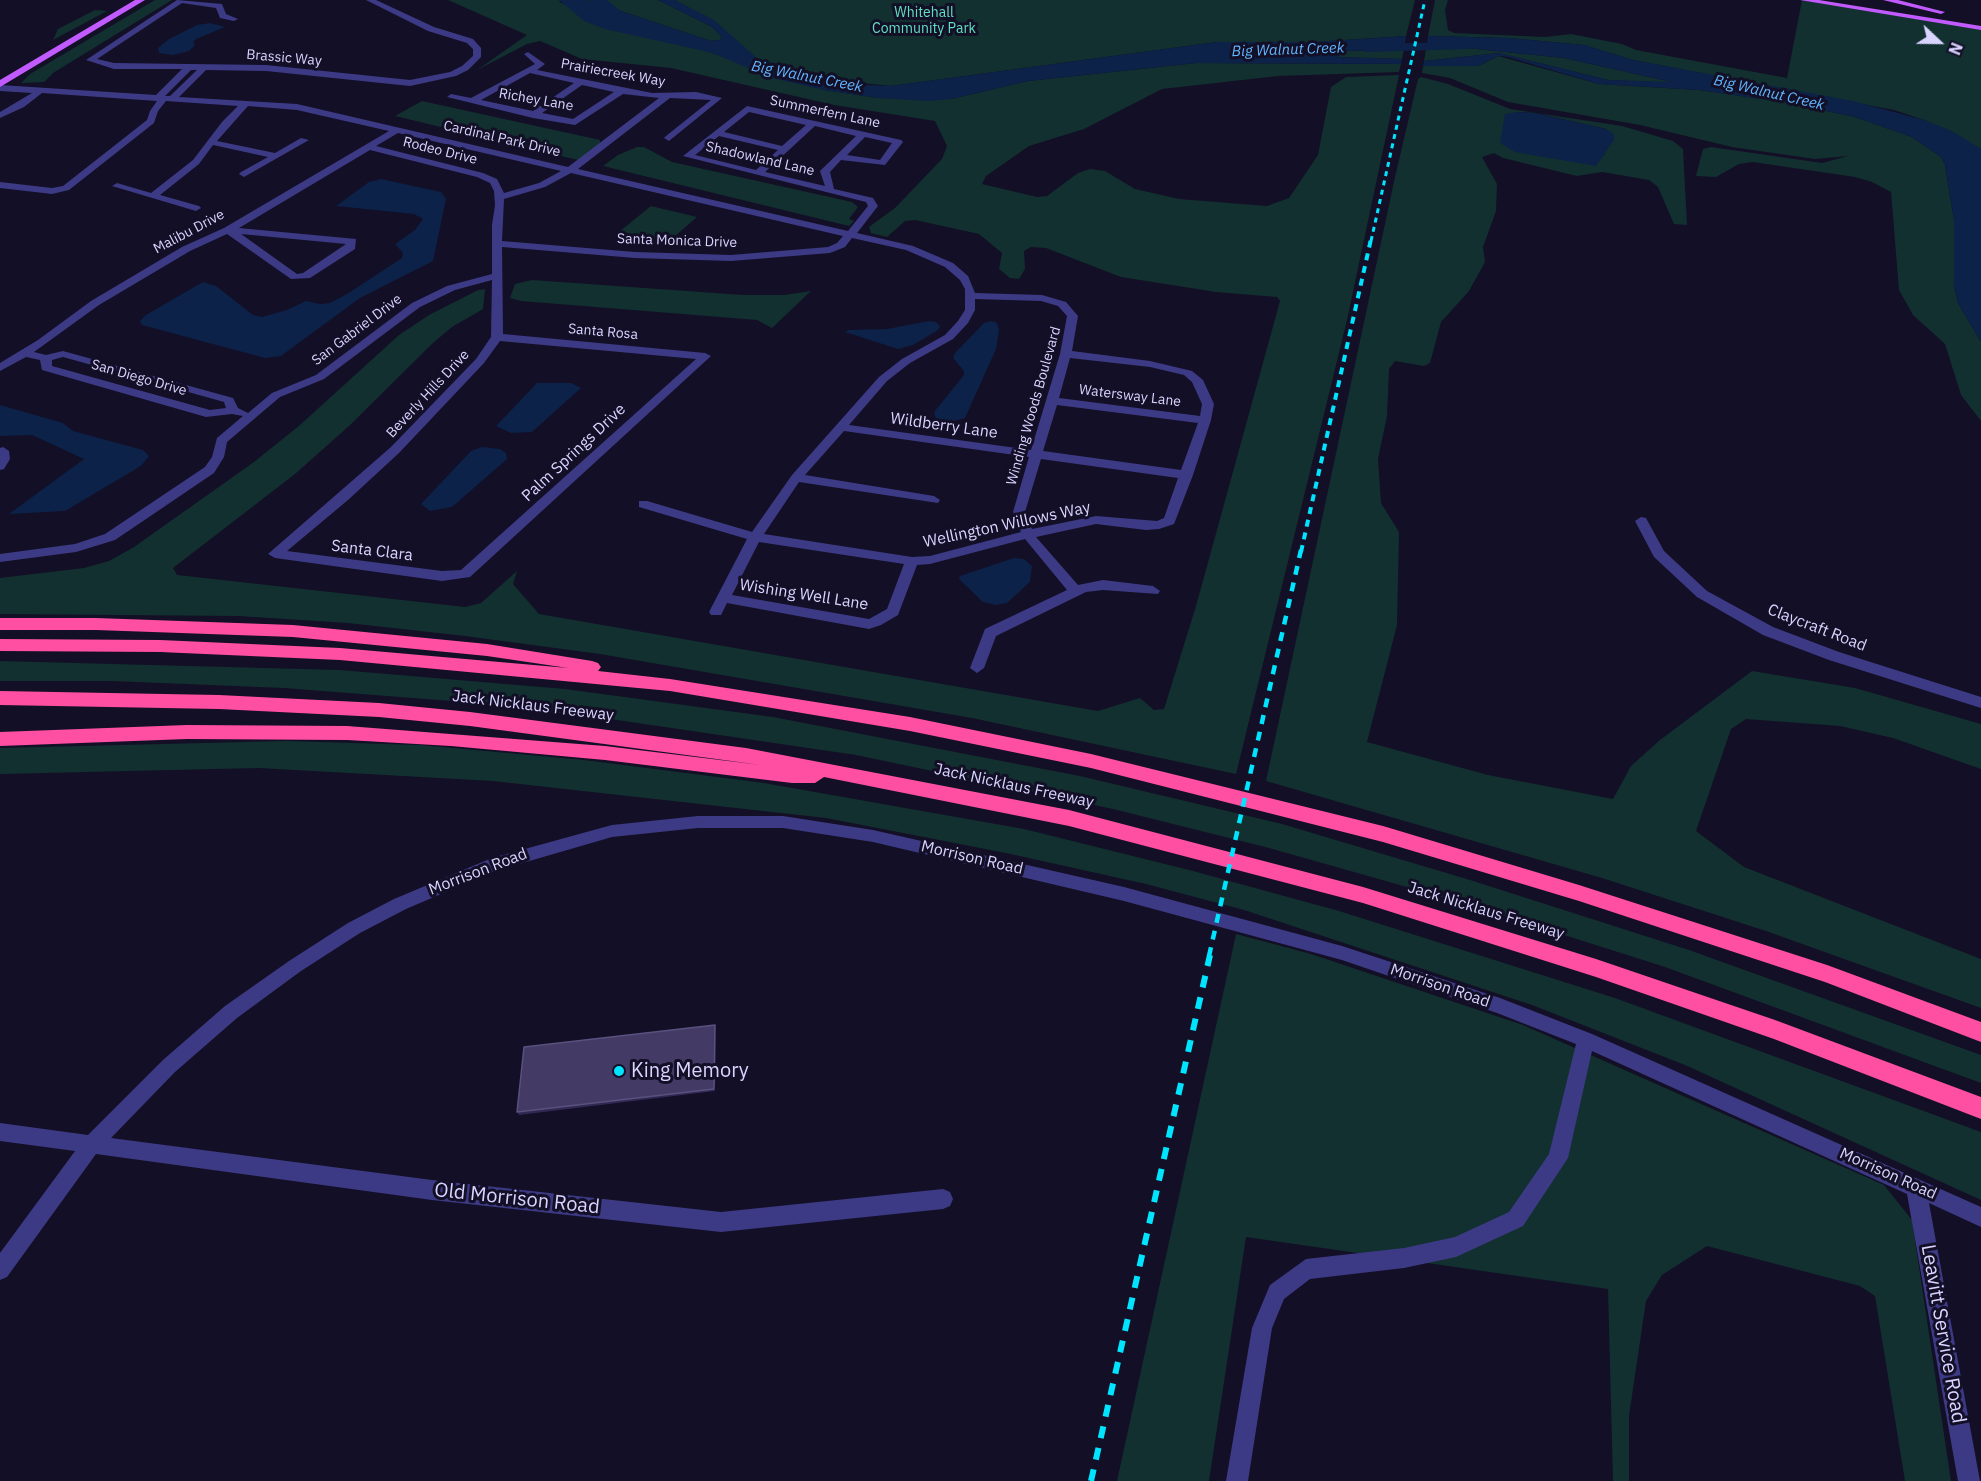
<!DOCTYPE html>
<style>
body{margin:0}
#map{position:relative;width:1981px;height:1481px;overflow:hidden;background:#130f26;font-family:"IBM Plex Sans",sans-serif}
canvas{display:block}
.north{position:absolute;left:1909px;top:12px;width:60px;height:60px;-webkit-text-stroke:4px #130f26;paint-order:stroke;rotate:112deg;font-size:16px;font-weight:700;line-height:24px;text-align:center;color:#d9d4ff}
.north::after{content:'';display:block;margin:auto;width:21px;height:27px;background:#d9d4ff;clip-path:polygon(50% 0,100% 100%,50% 72%,0 100%)}
</style>
<div id="map">
<canvas width="1981" height="1481"></canvas>
<div class="north">N</div>
</div>
<script>
const c = document.querySelector('canvas').getContext('2d');
c.lineJoin = 'round';
function fillPath(path, color) {
  c.fillStyle = color;
  c.fill(path, 'evenodd');
}
function poly(rows) {
  const path = new Path2D();
  for (const r of rows) {
    path.moveTo(r[0], r[1]);
    for (let i = 2; i < r.length; i += 2) path.lineTo(r[i], r[i + 1]);
  }
  return path;
}
function stroke(path, color, width, dash) {
  c.strokeStyle = color;
  c.lineWidth = width;
  c.lineCap = dash ? 'butt' : 'round';
  c.setLineDash(dash || []);
  c.stroke(path);
}
function label(font, color, halo, rows, align = 'center') {
  c.font = font + ' "IBM Plex Sans",sans-serif';
  c.lineWidth = 6;
  c.setLineDash([]);
  c.textBaseline = 'middle';
  c.strokeStyle = halo;
  c.fillStyle = color;
  for (const [text, x, y, turn = 0] of rows) {
    c.save();
    c.translate(x, y);
    c.rotate((+turn || 0) * Math.PI / 180);
    c.textAlign = isNaN(turn) ? turn : align;
    if (halo) c.strokeText(text, 0, 0);
    c.fillText(text, 0, 0);
    c.restore();
  }
}
fillPath(poly([
 [155,0,172,0,53,73,44,82,21,83,30,74],
 [448,0,559,0,561,3,824,90,878,98,951,99,1028,81,1196,63,1401,64,1399,72,1278,76,1162,89,1084,129,1029,146,986,176,982,184,1037,197,1047,196,1078,173,1090,169,1105,171,1135,189,1179,199,1267,206,1289,198,1318,155,1331,87,1346,77,1399,75,1347,320,1236,774,972,718,600,654,465,636,348,623,238,616,0,614,0,578,84,568,109,561,134,547,254,462,300,425,399,335,429,315,478,290,485,289,483,309,452,327,433,343,349,426,295,474,173,568,177,575,465,607,481,603,517,571,513,584,539,614,1098,711,1140,698,1154,710,1164,709,1196,606,1280,301,1277,297,1216,292,1121,277,1046,248,1031,247,1024,251,1025,269,1019,279,1010,278,999,269,1002,253,979,234,915,220,905,221,887,237,871,233,869,227,895,208,942,159,947,146,935,121,834,105,671,68,582,59,540,41,527,44,477,70,527,35],
 [588,0,658,0,712,27,722,37,720,40,711,41],
 [675,0,1415,0,1406,36,1314,42,1217,42,891,86,833,80,758,59],
 [1435,0,1448,0,1445,10,1448,30,1454,33,1545,37,1571,34,1622,44,1636,50,1787,78,1802,0,1981,28,1981,149,1924,120,1894,110,1633,60,1584,45,1509,38,1428,36],
 [95,10,107,11,53,40,58,29],
 [1467,48,1564,58,1676,83,1608,80,1499,53,1424,61,1426,49],
 [1404,49,1402,59,1338,57,1336,55,1347,51],
 [1498,56,1599,84,1699,90,1783,102,1855,117,1912,137,1941,157,1945,165,1954,220,1954,286,1958,303,1981,342,1981,421,1961,395,1945,344,1913,315,1899,290,1891,192,1872,182,1855,177,1753,162,1739,164,1716,177,1696,176,1703,149,1711,147,1822,163,1848,156,1815,159,1732,147,1640,125,1508,102,1450,78,1422,73,1423,66,1479,66],
 [1421,77,1448,84,1510,109,1622,126,1673,141,1683,149,1687,225,1674,224,1658,187,1649,180,1602,172,1577,176,1503,158,1494,153,1482,157,1497,184,1496,211,1483,247,1485,262,1469,291,1441,322,1430,363,1424,366,1395,361,1389,369,1387,416,1378,459,1381,503,1399,532,1397,625,1367,742,1488,775,1613,799,1631,766,1660,740,1752,671,1855,688,1981,724,1981,769,1893,738,1840,726,1746,719,1731,729,1696,831,1744,867,1981,959,1981,1008,1766,931,1602,878,1266,781,1395,177,1418,79],
 [1518,112,1536,113,1606,129,1605,154,1596,162],
 [422,101,600,140,600,144,578,160,395,116],
 [637,147,644,147,672,162,852,202,858,207,849,219,854,221,849,226,603,166,618,155],
 [651,206,697,217,667,243,620,231],
 [532,280,743,295,784,295,811,291,772,328,757,320,521,301,510,298,515,284],
 [0,661,340,670,565,689,773,717,1080,776,1282,824,1470,880,1689,950,1981,1055,1981,1083,1665,967,1460,902,1269,848,1113,809,856,755,610,719,464,702,284,688,112,681,0,681],
 [286,741,420,745,584,760,764,783,1024,829,1193,871,1339,911,1615,998,1981,1132,1981,1200,1685,1065,1532,1005,1244,910,1146,884,1006,853,826,818,493,781,259,768,0,774,0,748],
 [1236,934,1311,954,1523,1025,1884,1185,1912,1220,1951,1481,1905,1481,1875,1296,1860,1286,1707,1246,1662,1275,1646,1301,1629,1416,1629,1481,1613,1481,1608,1289,1246,1237,1209,1481,1117,1481]
]), '#12302f');
fillPath(poly([
 [559,0,588,0,711,41,720,40,722,37,712,27,658,0,675,0,714,20,758,59,833,80,865,85,891,86,1217,42,1314,42,1406,36,1404,49,1347,51,1336,55,1338,57,1402,59,1401,64,1196,63,1028,81,951,99,928,101,878,98,824,90,772,78,713,53,605,29,584,21],
 [210,23,225,27,196,39,193,42,195,45,189,51,173,55,159,53,158,48,169,39,197,25],
 [1428,36,1509,38,1584,45,1633,60,1853,101,1924,120,1952,131,1981,149,1981,342,1958,303,1954,286,1954,220,1945,165,1941,157,1912,137,1855,117,1783,102,1699,90,1599,84,1508,57,1498,56,1479,66,1423,66,1424,61,1499,53,1608,80,1672,82,1564,58,1467,48,1426,49],
 [1518,112,1535,113,1606,129,1614,134,1614,140,1596,166,1515,152,1500,143,1505,114],
 [381,179,441,192,446,199,433,261,360,298,281,356,265,358,142,325,140,321,146,315,203,282,216,286,253,315,262,317,287,310,306,301,320,304,330,303,347,294,402,258,403,253,395,244,415,230,423,219,414,214,336,206,369,182],
 [929,321,936,322,940,326,938,330,913,345,898,349,845,332,848,330,887,329],
 [991,321,997,323,999,330,996,349,965,418,947,423,936,420,934,412,964,375,964,371,953,358,955,353,984,323],
 [537,383,571,383,581,388,532,432,511,433,496,426],
 [0,405,63,423,73,431,143,450,149,456,141,466,65,511,9,514,84,459,32,435,0,436],
 [482,447,500,449,506,453,507,459,452,507,430,511,421,504,471,451],
 [1014,558,1024,559,1032,566,1030,582,1007,603,996,605,983,602,959,579,960,576]
]), '#0c2248');
fillPath(poly([
 [592,0,607,0,641,27,634,31,621,27,592,0],
 [1464,42,1469,43,1471,46,1469,49,1367,52,1360,48,1367,44,1464,42]
]), '#0c2248');
fillPath(poly([
 [177,0,222,4,226,14,238,19,234,21,220,18,216,8,182,3,97,59,114,63,266,65,410,80,450,72,462,66,473,56,473,49,467,43,428,31,366,0,376,0,434,27,473,39,481,48,481,57,468,70,456,76,410,86,266,71,206,70,179,97,297,104,568,167,659,98,623,94,575,125,533,118,447,97,451,94,471,98,535,64,524,54,528,52,545,64,537,70,652,93,696,92,722,98,669,141,664,138,666,136,711,100,670,98,578,169,848,231,868,206,866,202,683,156,747,106,901,140,903,142,885,165,841,160,830,172,834,189,873,198,878,206,857,233,913,246,953,263,968,276,975,293,1042,295,1066,302,1078,316,1072,351,1150,361,1192,371,1203,380,1214,404,1211,420,1193,475,1174,524,1159,529,1146,530,1096,524,1036,537,1078,585,1103,580,1153,586,1160,591,1158,594,1103,590,1086,592,996,636,984,668,977,673,970,668,985,629,1067,590,1025,539,930,564,917,565,898,615,881,625,869,629,727,603,721,615,711,615,709,612,747,539,639,507,639,501,647,501,752,532,792,475,879,377,902,359,945,335,958,321,965,310,965,289,960,280,945,267,906,250,852,238,845,247,830,253,731,261,635,258,502,247,503,334,705,353,711,356,470,577,442,581,275,558,268,554,391,447,476,359,491,337,492,280,455,290,420,307,324,379,280,397,227,442,224,457,214,473,115,540,76,552,0,562,0,554,75,544,105,534,205,467,212,457,217,438,243,416,232,414,206,417,42,370,40,360,26,357,0,371,0,363,38,340,91,301,182,247,224,228,389,131,297,110,248,106,217,141,275,153,301,138,309,140,244,177,239,174,241,172,268,157,213,145,199,164,160,195,199,206,201,208,196,211,112,186,117,183,151,193,193,160,222,122,238,106,166,101,158,111,154,123,69,190,52,194,0,188,0,182,52,188,63,186,147,120,150,111,157,101,42,93,24,107,0,118,0,112,32,93,0,91,0,85,156,95,182,69,114,69,86,60,177,0],
 [191,70,197,70,170,96,165,96,191,70],
 [530,73,574,83,533,111,481,100,530,73],
 [582,85,614,92,573,119,542,113,582,85],
 [749,112,806,125,782,146,724,132,749,112],
 [815,126,856,136,820,171,825,186,765,172,815,126],
 [398,133,561,171,539,183,504,193,497,179,483,173,376,146,398,133],
 [719,136,778,150,756,170,695,155,719,136],
 [865,137,892,143,880,160,847,155,865,137],
 [370,150,477,177,490,183,494,191,495,205,492,225,492,274,447,286,412,303,316,375,272,393,248,413,238,408,233,398,63,351,46,355,34,352,99,305,190,251,227,234,291,279,310,278,355,249,356,239,239,228,370,150],
 [571,173,843,236,837,243,828,247,731,255,635,252,502,241,504,199,545,187,571,173],
 [241,234,346,244,303,273,297,274,241,234],
 [975,299,1041,301,1058,306,1067,316,1060,354,1031,450,849,425,887,381,910,363,953,339,968,323,975,310,975,299],
 [500,341,696,359,461,570,442,571,287,551,348,500,399,453,484,363,500,341],
 [63,357,224,402,226,408,210,410,52,366,52,360,63,357],
 [1070,358,1150,367,1184,375,1192,382,1202,404,1200,416,1059,398,1070,358],
 [1057,405,1198,423,1181,470,1043,451,1057,405],
 [844,431,1029,457,1013,512,1021,532,930,556,912,557,764,534,799,482,938,503,940,500,934,496,805,475,844,431],
 [1041,459,1178,478,1164,518,1157,521,1096,516,1032,529,1025,512,1041,459],
 [759,542,904,564,887,609,869,619,732,595,759,542],
 [3,447,9,451,10,459,4,469,0,470,0,448,3,447],
 [1641,517,1646,518,1664,551,1707,591,1773,627,1839,652,1981,697,1981,708,1829,660,1763,635,1697,597,1654,557,1635,521,1641,517],
 [698,816,783,816,873,830,1124,887,1342,946,1500,998,1592,1034,1981,1207,1981,1227,1929,1203,1980,1481,1958,1481,1907,1194,1592,1051,1568,1158,1523,1226,1456,1257,1404,1268,1310,1279,1284,1299,1272,1328,1248,1481,1226,1481,1252,1328,1270,1285,1306,1259,1404,1248,1455,1237,1509,1212,1549,1154,1576,1044,1497,1013,1342,960,1124,901,873,842,783,828,698,828,612,837,495,871,406,909,360,933,301,971,237,1018,175,1072,111,1138,432,1180,721,1212,943,1189,950,1192,953,1199,950,1206,943,1209,721,1232,432,1200,96,1154,7,1277,0,1280,0,1253,75,1151,0,1141,0,1123,88,1135,163,1060,225,1006,289,961,348,923,394,899,492,858,612,825,698,816]
]), '#3d3a85');
fillPath(poly([
 [135,0,145,0,0,87,0,80,135,0],
 [1800,0,1819,0,1981,26,1981,30,1800,0],
 [1883,0,1898,0,1945,12,1941,14,1883,0]
]), '#c25bff');
fillPath(poly([
 [0,618,96,618,293,625,487,644,592,661,598,663,601,667,598,671,670,679,910,717,1091,754,1383,826,1579,885,1827,965,1981,1022,1981,1042,1825,982,1579,901,1383,842,1091,768,910,731,670,691,340,660,160,652,0,651,0,639,160,640,340,648,568,668,487,656,293,637,96,630,0,630,0,618],
 [0,691,219,695,379,703,470,712,746,748,1069,810,1363,887,1596,959,1775,1020,1981,1097,1981,1119,1774,1039,1596,977,1363,903,1069,826,824,777,815,783,792,783,605,760,451,746,347,740,187,739,0,746,0,732,187,725,347,726,605,746,761,765,470,726,379,717,219,709,0,705,0,691]
]), '#ff4fa3');
stroke(poly([
 [1371,241,1425,0]
]), '#00e5ff', 3, [5, 4.5]);
stroke(poly([
 [1301,552,1371,239]
]), '#00e5ff', 4, [7, 6]);
stroke(poly([
 [1209,956,1301,550]
]), '#00e5ff', 4.5, [9, 8]);
stroke(poly([
 [1091,1481,1210,955]
]), '#00e5ff', 6, [12, 10]);
fillPath(poly([
 [715,1025,716,1028,715,1091,519,1115,517,1112]
]), '#312854');
fillPath(poly([
 [715,1025,716,1028,715,1091,714,1089]
]), '#1d163a');
const building = poly([
 [715,1025,714,1089,517,1112,524,1047,715,1025]
]);
fillPath(building, '#433a66');
stroke(building, '#5a527e', 1.5);
for (const [x, y, r, color] of [
 [619,1071,6,"#00e5ff"]
]) {
  const dot = new Path2D();
  dot.arc(x, y, r, 0, 2 * Math.PI);
  c.fillStyle = color;
  c.fill(dot);
  stroke(dot, '#130f26', 2);
}
label('14px', '#5fe0c0', '#130f26', [
 ["Whitehall",924,13],
 ["Community Park",924,29]
]);
label('14px', '#d9d4ff', '#130f26', [
 ["Brassic Way",284,58,5],
 ["Prairiecreek Way",613,73,10],
 ["Richey Lane",536,100,10],
 ["Summerfern Lane",825,112,12],
 ["Cardinal Park Drive",502,139,13],
 ["Rodeo Drive",440,151,14],
 ["Shadowland Lane",760,159,13],
 ["Malibu Drive",189,232,-28],
 ["Santa Monica Drive",677,241,2],
 ["San Gabriel Drive",357,330,-37],
 ["Santa Rosa",603,332,5],
 ["San Diego Drive",139,378,16],
 ["Beverly Hills Drive",428,394,-47],
 ["Watersway Lane",1130,396,7],
 ["Winding Woods Boulevard",1034,406,-74]
]);
label('italic 15px', '#62b6ff', '#130f26', [
 ["Big Walnut Creek",1288,50,-2],
 ["Big Walnut Creek",807,77,11],
 ["Big Walnut Creek",1769,93,13]
]);
label('16px', '#d9d4ff', '#130f26', [
 ["Wildberry Lane",944,426,8],
 ["Palm Springs Drive",574,453,-43],
 ["Wellington Willows Way",1007,525,-12],
 ["Santa Clara",372,551,7],
 ["Wishing Well Lane",804,595,9],
 ["Claycraft Road",1817,628,21],
 ["Jack Nicklaus Freeway",533,706,7],
 ["Jack Nicklaus Freeway",1014,786,12],
 ["Morrison Road",972,858,13],
 ["Morrison Road",478,872,-21],
 ["Jack Nicklaus Freeway",1486,911,17],
 ["Morrison Road",1440,986,19],
 ["Morrison Road",1888,1174,24]
]);
label('20px', '#d9d4ff', '#130f26', [
 ["King Memory",631,1071]
], 'left');
label('20px', '#d9d4ff', '#130f26', [
 ["Old Morrison Road",517,1199,6],
 ["Leavitt Service Road",1943,1334,80]
]);
</script>
